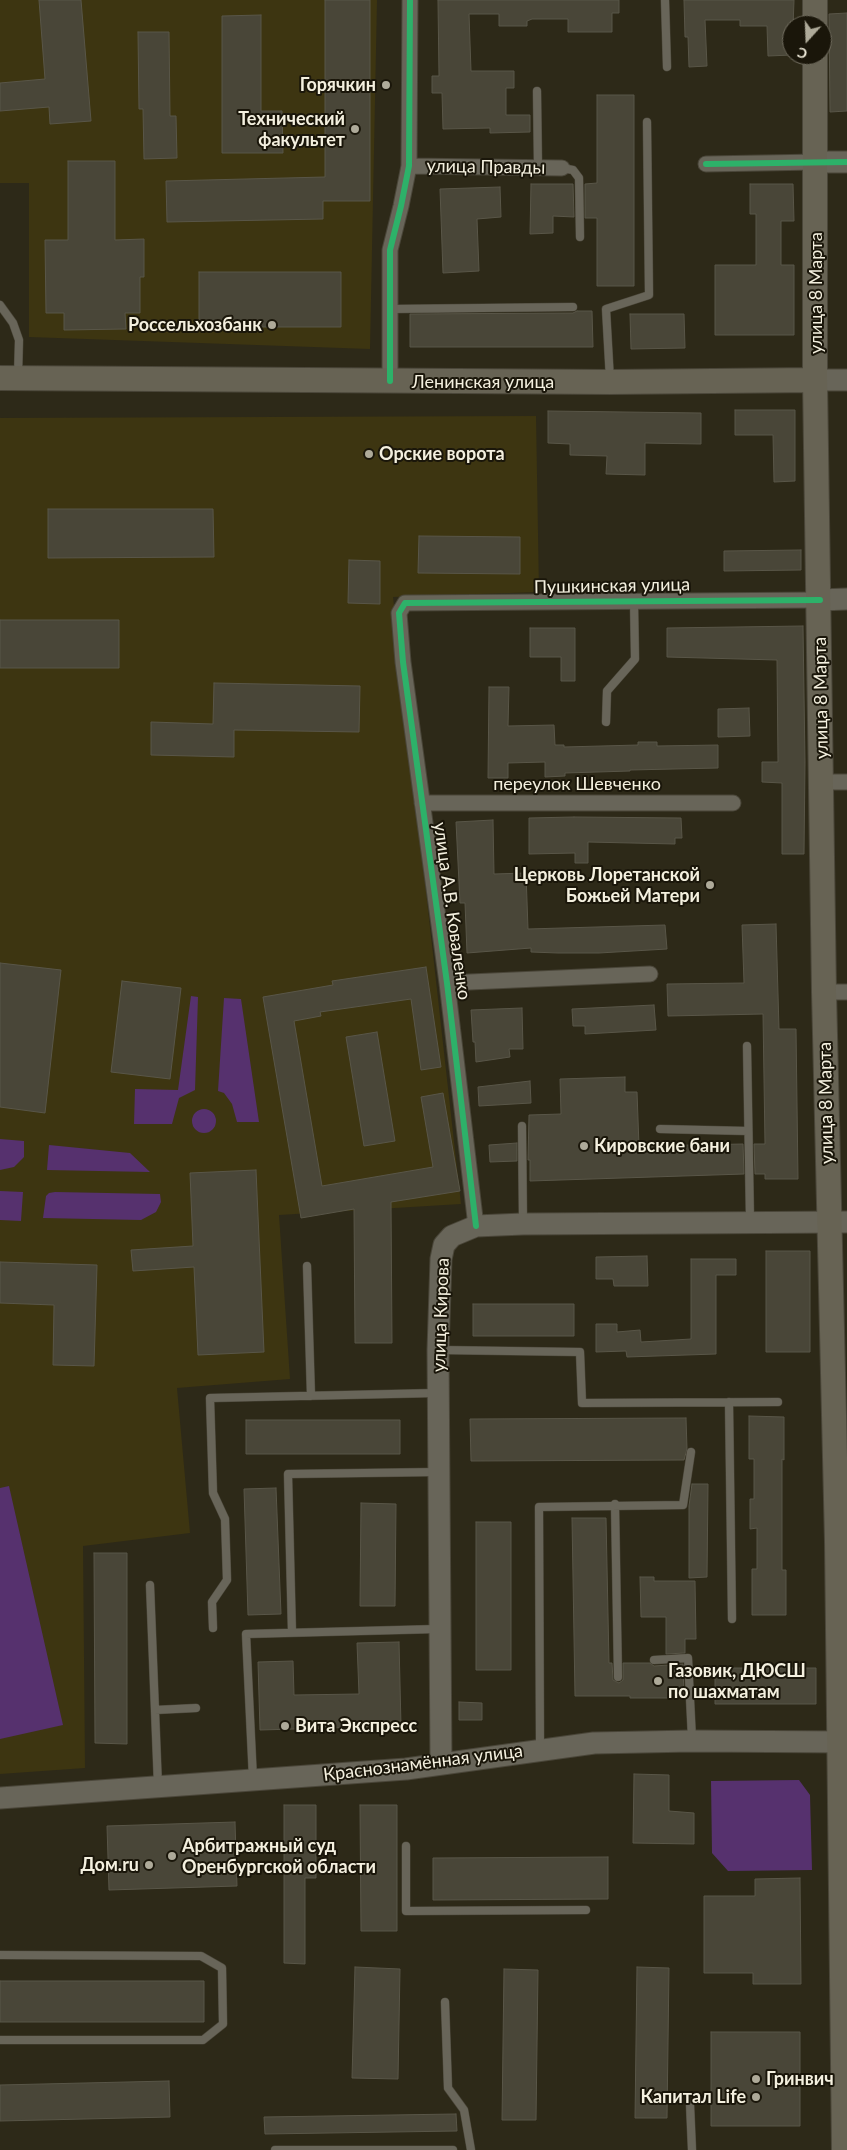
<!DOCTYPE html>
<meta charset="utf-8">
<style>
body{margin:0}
#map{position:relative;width:847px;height:2150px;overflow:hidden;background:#2d2918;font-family:Lato,sans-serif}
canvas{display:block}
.north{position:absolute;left:782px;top:15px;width:50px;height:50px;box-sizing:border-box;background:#1a160a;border:1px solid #716d5f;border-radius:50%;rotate:200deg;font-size:14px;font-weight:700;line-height:20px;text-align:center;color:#f4f0df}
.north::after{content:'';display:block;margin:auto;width:18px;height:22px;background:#aeaa99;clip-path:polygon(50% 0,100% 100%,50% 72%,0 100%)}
</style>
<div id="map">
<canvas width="847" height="2150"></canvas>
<div class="north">С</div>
</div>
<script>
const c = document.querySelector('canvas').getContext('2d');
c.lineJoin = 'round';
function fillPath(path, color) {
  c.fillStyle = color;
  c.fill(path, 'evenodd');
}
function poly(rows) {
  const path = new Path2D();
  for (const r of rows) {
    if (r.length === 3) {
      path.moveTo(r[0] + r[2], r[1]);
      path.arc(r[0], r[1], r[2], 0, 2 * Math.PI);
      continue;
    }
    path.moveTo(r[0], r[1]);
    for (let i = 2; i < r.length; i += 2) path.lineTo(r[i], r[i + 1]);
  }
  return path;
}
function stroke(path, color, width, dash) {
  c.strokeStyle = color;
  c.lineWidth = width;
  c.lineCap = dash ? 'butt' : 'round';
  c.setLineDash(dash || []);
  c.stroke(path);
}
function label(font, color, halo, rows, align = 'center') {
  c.font = font + ' Lato,sans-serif';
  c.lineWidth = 4;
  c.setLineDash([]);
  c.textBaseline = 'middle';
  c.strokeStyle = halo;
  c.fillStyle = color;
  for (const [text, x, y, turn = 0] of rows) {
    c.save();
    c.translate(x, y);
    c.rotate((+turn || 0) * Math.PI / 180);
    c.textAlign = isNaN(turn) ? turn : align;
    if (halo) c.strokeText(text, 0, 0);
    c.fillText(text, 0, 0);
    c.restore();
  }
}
fillPath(poly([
 [0,0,377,0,370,349,29,337,29,183,0,183],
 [536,416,539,592,393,597,461,1204,279,1215,290,1379,177,1388,190,1533,83,1546,85,1768,0,1774,0,418]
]), '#3d3511');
fillPath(poly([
 [191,996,198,997,195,1090,179,1098,172,1124,134,1124,135,1089,178,1090],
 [224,998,241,999,259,1122,237,1122,232,1104,224,1093,218,1091],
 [204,1121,12],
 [0,1139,24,1141,24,1157,14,1167,0,1170],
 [49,1145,130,1153,150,1172,47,1170],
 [0,1191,23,1192,21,1221,0,1220],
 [55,1192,160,1194,161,1202,156,1212,141,1220,43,1218,46,1196,49,1193],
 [9,1486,63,1725,0,1739,0,1488],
 [799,1780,810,1795,812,1870,728,1871,712,1853,711,1781]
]), '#56316e');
const building = poly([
 [39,0,81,0,91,121,50,124,49,107,0,111,0,83,45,79,39,0],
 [325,0,370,0,370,201,323,201,323,219,167,222,166,181,325,177,325,0],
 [438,0,619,0,619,13,612,13,612,32,568,32,568,19,532,19,527,21,527,26,499,26,499,14,469,14,471,71,514,71,514,88,506,88,506,115,530,115,530,132,490,133,490,128,443,129,442,93,432,93,432,76,439,76,438,0],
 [684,0,794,0,792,55,768,56,767,26,740,26,740,20,705,20,707,66,689,67,688,37,685,37,684,0],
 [847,13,847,111,830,112,829,14,847,13],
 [261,15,261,111,282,111,283,153,222,153,222,16,261,15],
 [138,32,169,32,170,116,176,116,177,158,144,159,143,109,139,109,138,32],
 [597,95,634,95,634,286,597,286,597,218,585,218,585,184,597,183,597,95],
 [68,161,115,161,115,240,144,239,144,277,140,277,140,313,125,313,126,329,64,330,64,313,46,313,45,240,68,240,68,161],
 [531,184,573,184,574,217,553,216,553,233,530,234,531,184],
 [750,184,793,184,794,221,781,221,781,265,794,265,794,335,715,335,715,265,756,265,756,214,750,214,750,184],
 [500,187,501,217,477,219,479,271,443,273,440,189,500,187],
 [199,272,341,272,341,327,199,327,199,272],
 [577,311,592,311,593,347,410,347,410,314,573,313,577,311],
 [630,314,684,314,685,348,631,349,630,314],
 [735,410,795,410,795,481,774,482,773,435,735,435,735,410],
 [548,411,701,413,701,444,645,443,645,475,606,474,607,456,570,455,570,444,548,443,548,411],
 [48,509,213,509,214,557,48,558,48,509],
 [419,536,520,537,520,574,418,573,419,536],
 [801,550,801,570,724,571,724,551,801,550],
 [349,560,380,561,380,604,348,603,349,560],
 [0,620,119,620,119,668,0,668,0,620],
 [803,626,805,762,804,854,782,854,782,783,762,782,762,762,778,762,777,660,667,657,667,628,803,626],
 [530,628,575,628,575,681,561,681,561,657,530,657,530,628],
 [214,683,360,686,359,732,234,730,234,757,151,755,151,722,213,724,214,683],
 [489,687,509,687,508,726,554,725,555,745,564,745,564,747,638,745,638,742,657,742,657,746,718,745,718,768,630,770,630,771,565,773,565,776,545,777,545,762,508,763,508,778,488,778,489,687],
 [749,708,750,736,718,737,718,709,749,708],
 [574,817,681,818,682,838,675,838,675,844,588,842,588,863,575,863,575,853,529,854,529,818,574,817],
 [493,820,494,874,526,873,528,929,665,925,667,949,599,953,558,953,531,952,531,948,467,953,465,903,460,903,456,822,493,820],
 [776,924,779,1029,796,1029,798,1179,765,1179,765,1174,755,1174,754,1144,765,1144,763,1014,668,1016,667,984,744,983,742,925,776,924],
 [0,963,61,970,45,1113,0,1107,0,963],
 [426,967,441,1067,421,1070,411,999,320,1012,321,1016,294,1021,322,1186,433,1167,421,1097,443,1093,460,1191,391,1202,392,1343,355,1343,354,1209,301,1218,263,997,333,985,332,981,426,967],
 [122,981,181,988,170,1079,111,1072,122,981],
 [654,1005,656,1030,585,1034,585,1026,573,1026,572,1009,654,1005],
 [522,1008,523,1049,509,1049,510,1057,476,1062,475,1042,473,1042,471,1010,522,1008],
 [377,1032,395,1141,364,1146,346,1037,377,1032],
 [625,1077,625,1092,637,1092,639,1146,743,1144,744,1174,530,1181,530,1160,528,1160,529,1115,561,1114,560,1079,625,1077],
 [530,1081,531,1103,479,1106,478,1087,530,1081],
 [517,1143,517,1161,490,1162,489,1145,517,1143],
 [256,1170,264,1352,198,1355,194,1267,133,1271,131,1250,193,1246,190,1173,256,1170],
 [766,1251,810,1251,810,1352,766,1352,766,1251],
 [647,1256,648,1286,614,1286,613,1279,596,1279,596,1257,647,1256],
 [691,1259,736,1259,736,1275,716,1275,716,1354,627,1357,626,1351,596,1352,596,1324,617,1324,617,1332,640,1330,641,1342,691,1339,691,1259],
 [0,1262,97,1265,94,1366,53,1365,54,1305,0,1303,0,1262],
 [473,1304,574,1304,574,1336,473,1336,473,1304],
 [749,1416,784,1417,784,1460,782,1459,782,1570,786,1570,786,1615,752,1615,752,1569,757,1569,757,1528,750,1529,750,1499,754,1499,754,1459,749,1459,749,1416],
 [686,1418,687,1449,684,1460,471,1461,470,1419,686,1418],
 [246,1420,400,1420,400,1454,246,1454,246,1420],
 [692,1484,708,1484,707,1577,689,1578,689,1506,692,1484],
 [276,1488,281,1614,248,1615,244,1489,276,1488],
 [361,1503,396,1504,395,1606,360,1606,361,1503],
 [572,1518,606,1518,609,1663,612,1663,613,1680,619,1683,623,1680,623,1663,650,1663,654,1666,683,1664,684,1698,630,1698,630,1696,575,1696,572,1518],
 [476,1522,511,1522,511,1670,476,1670,476,1522],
 [94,1553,127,1553,127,1744,95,1743,94,1553],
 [640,1577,654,1577,654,1581,695,1581,696,1639,685,1639,685,1653,666,1654,666,1617,641,1617,640,1577],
 [399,1642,401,1726,260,1730,258,1662,293,1661,294,1695,359,1694,357,1643,399,1642],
 [715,1668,816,1668,816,1704,715,1704,715,1668],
 [459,1702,482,1703,482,1720,459,1720,459,1702],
 [634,1774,669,1775,669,1811,694,1813,694,1844,633,1843,634,1774],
 [284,1805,316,1805,316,1878,305,1878,305,1964,284,1963,284,1805],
 [360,1805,397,1805,397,1931,361,1931,360,1805],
 [235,1822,237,1886,109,1890,107,1826,235,1822],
 [608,1857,608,1899,433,1900,433,1858,608,1857],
 [800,1878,801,1984,753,1984,753,1973,704,1973,704,1896,755,1896,755,1879,800,1878],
 [355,1967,400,1969,398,2079,352,2078,355,1967],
 [637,1967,669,1968,667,2118,635,2118,637,1967],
 [504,1969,538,1970,536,2120,502,2120,504,1969],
 [0,1981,204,1981,204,2022,0,2022,0,1981],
 [711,2032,800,2032,800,2126,711,2126,711,2032],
 [169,2081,170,2117,0,2121,0,2085,169,2081],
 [456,2114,457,2131,265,2134,264,2117,456,2114]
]);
fillPath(building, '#494638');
stroke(building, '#595648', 1);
const lane = poly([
 [665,0,667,67],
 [537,91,538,168],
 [562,168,573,170,579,178,580,237],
 [0,305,13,323,19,340,18,376],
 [390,309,573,307],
 [610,380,606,309,649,295,647,122],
 [606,722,607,691,635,659,634,601],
 [747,1046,750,1220],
 [522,1126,523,1222],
 [660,1129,748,1131],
 [307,1266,311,1396],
 [439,1350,580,1352,582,1403,778,1402],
 [729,1402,732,1619],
 [615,1504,618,1677],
 [150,1585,158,1786],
 [213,1628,212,1602,227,1580,225,1519,213,1493,210,1398,436,1393],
 [292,1633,288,1474,438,1472],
 [654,1660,688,1658,692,1739],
 [155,1710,196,1708],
 [540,1749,539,1507,683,1505,691,1452],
 [253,1779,246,1634,437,1629],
 [406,1846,406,1911,586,1910],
 [0,1955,201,1956,222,1968,223,2024,203,2040,0,2040],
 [445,2002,448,2088,464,2110,471,2150],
 [690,2104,692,2150],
 [275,2150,453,2150]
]);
const street = poly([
 [706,164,817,162],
 [409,166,562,168],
 [390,381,390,250,401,206,409,166,410,0],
 [822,782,847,782],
 [422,803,733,803],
 [447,983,650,974],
 [824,992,847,992],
 [476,1226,447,983,403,662,399,613,405,603,820,600]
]);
const secondary = poly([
 [817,162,847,162],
 [815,380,847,380],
 [820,600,847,599],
 [441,1763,438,1350,441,1259,444,1245,452,1236,476,1226,523,1224,847,1222],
 [0,1798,406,1769,594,1743,692,1741,847,1742]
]);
const primary = poly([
 [815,0,815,25],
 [815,55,815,380,824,992,837,1542,844,2150],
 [0,378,610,382,815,380]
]);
stroke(lane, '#4a4639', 9);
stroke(street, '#4a4639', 17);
stroke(secondary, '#4a4639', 23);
stroke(primary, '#4a4639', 26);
stroke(lane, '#686559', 8);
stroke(street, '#686559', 15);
stroke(secondary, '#686559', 21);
stroke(primary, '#676354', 24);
stroke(poly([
 [706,164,847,162],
 [390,381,390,250,401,206,409,166,410,0],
 [476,1226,447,983,403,662,399,613,405,603,820,600]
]), '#2db169', 6);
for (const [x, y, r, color] of [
 [386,85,5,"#aeaa99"],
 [355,129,5,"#aeaa99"],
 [272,325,5,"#aeaa99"],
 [369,454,5,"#aeaa99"],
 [710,885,5,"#aeaa99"],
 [584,1146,5,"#aeaa99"],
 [658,1681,5,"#aeaa99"],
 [285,1726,5,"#aeaa99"],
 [172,1856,5,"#aeaa99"],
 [149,1865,5,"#aeaa99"],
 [756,2079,5,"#aeaa99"],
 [756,2097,5,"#aeaa99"]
]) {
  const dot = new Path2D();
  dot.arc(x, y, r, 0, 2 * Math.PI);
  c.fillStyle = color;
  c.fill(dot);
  stroke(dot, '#1a160a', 2);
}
label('bold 18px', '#f4f0df', '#1a160a', [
 ["Горячкин",376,85],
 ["Технический",345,119],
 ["факультет",345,140],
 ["Россельхозбанк",262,325],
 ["Орские ворота",379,454,"left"],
 ["Церковь Лоретанской",700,875],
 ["Божьей Матери",700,896],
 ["Кировские бани",594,1146,"left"],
 ["Газовик, ДЮСШ",668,1671,"left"],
 ["по шахматам",668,1692,"left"],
 ["Вита Экспресс",295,1726,"left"],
 ["Арбитражный суд",182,1846,"left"],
 ["Оренбургской области",182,1867,"left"],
 ["Дом.ru",139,1865],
 ["Гринвич",766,2079,"left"],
 ["Капитал Life",746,2097]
], 'right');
label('18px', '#f4f0df', '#1a160a', [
 ["улица Правды",486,167,1],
 ["улица 8 Марта",816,293,-90],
 ["Ленинская улица",483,382],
 ["Пушкинская улица",612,586,-1],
 ["улица 8 Марта",821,698,-91],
 ["переулок Шевченко",577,784],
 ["улица А.В. Коваленко",452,911,82],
 ["улица 8 Марта",826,1103,-91],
 ["улица Кирова",441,1315,-88],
 ["Краснознамённая улица",423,1763,-7]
]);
</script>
